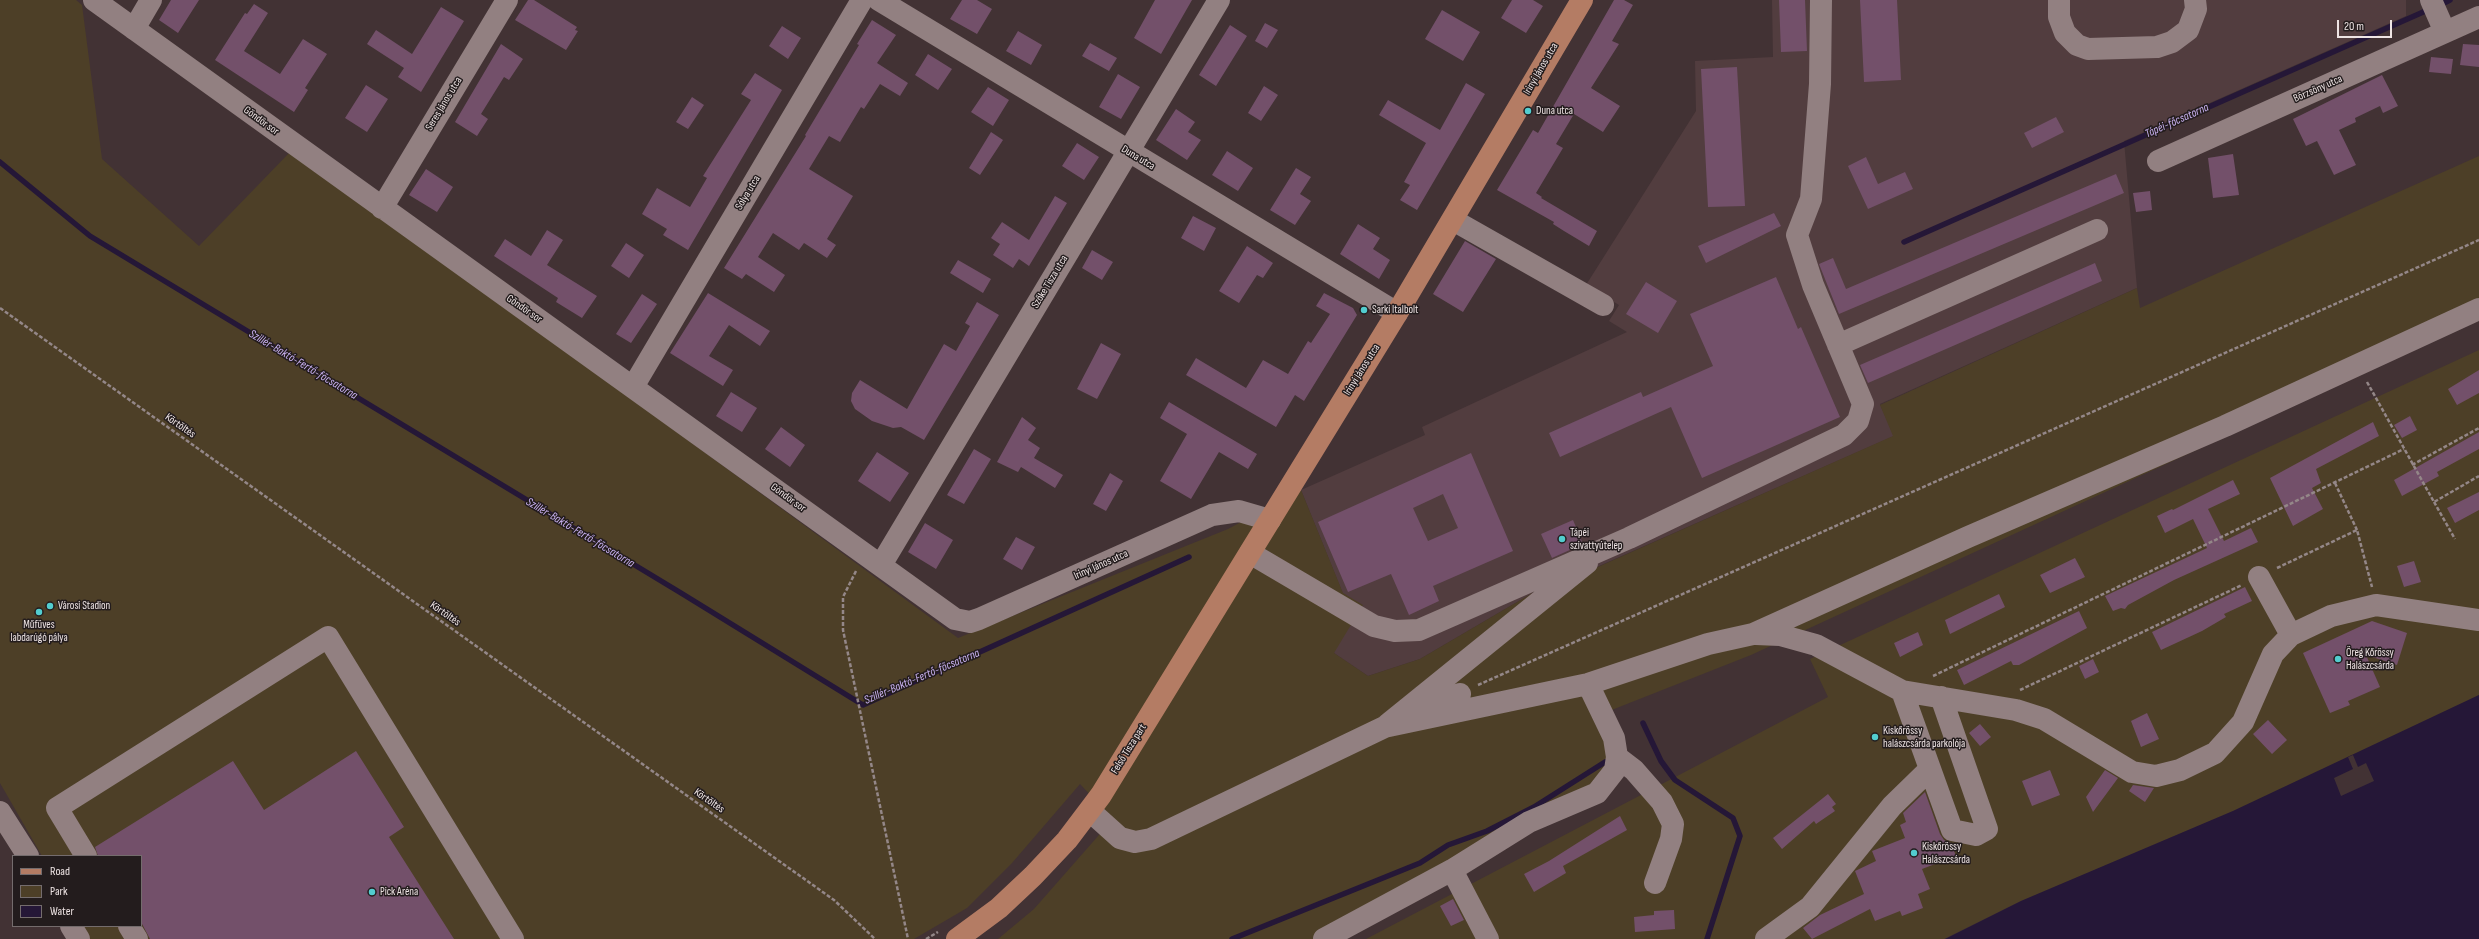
<!DOCTYPE html>
<meta charset="utf-8">
<style>
body{margin:0}
#map{position:relative;width:2479px;height:939px;overflow:hidden;background:#423234;font-family:"Sofia Sans Condensed",sans-serif}
canvas{display:block}
.legend{position:absolute;left:12px;top:855px;width:130px;height:72px;box-sizing:border-box;background:#231c1d;border:1px solid #746c6d;margin:0;padding:5px 7px;list-style:none;font-size:12px;color:#eee4e4}
.legend li{display:flex;align-items:center;gap:8px;height:20px}
.legend b{width:20px;border:1px solid #746c6d}
.scale{position:absolute;left:2337px;top:20px;width:55px;height:18px;box-sizing:border-box;border:2px solid #eee4e4;border-top:0;padding-left:5px;font-size:12px;line-height:14px;white-space:nowrap;color:#eee4e4;-webkit-text-stroke:3px #231c1d;paint-order:stroke}
</style>
<div id="map">
<canvas width="2479" height="939"></canvas>
<ul class="legend">
<li><b style="height:5px;background:#b47c64"></b>Road</li>
<li><b style="height:11px;background:#4d3f27"></b>Park</li>
<li><b style="height:11px;background:#251737"></b>Water</li>
</ul>
<div class="scale">20 m</div>
</div>
<script>
const c = document.querySelector('canvas').getContext('2d');
c.lineJoin = 'round';
function fillPath(path, color) {
  c.fillStyle = color;
  c.fill(path, 'evenodd');
}
function poly(rows) {
  const path = new Path2D();
  for (const r of rows) {
    path.moveTo(r[0], r[1]);
    for (let i = 2; i < r.length; i += 2) path.lineTo(r[i], r[i + 1]);
  }
  return path;
}
function stroke(path, color, width, dash) {
  c.strokeStyle = color;
  c.lineWidth = width;
  c.lineCap = dash ? 'butt' : 'round';
  c.setLineDash(dash || []);
  c.stroke(path);
}
function label(font, color, halo, rows, align = 'center') {
  c.font = font + ' "Sofia Sans Condensed",sans-serif';
  c.lineWidth = 3;
  c.setLineDash([]);
  c.textBaseline = 'middle';
  c.strokeStyle = halo;
  c.fillStyle = color;
  for (const [text, x, y, turn = 0] of rows) {
    c.save();
    c.translate(x, y);
    c.rotate((+turn || 0) * Math.PI / 180);
    c.textAlign = isNaN(turn) ? turn : align;
    if (halo) c.strokeText(text, 0, 0);
    c.fillText(text, 0, 0);
    c.restore();
  }
}
fillPath(poly([
 [1772,0,2406,0,2406,16,2124,141,2137,288,1880,404,1894,436,1590,570,1541,588,1420,659,1368,676,1334,653,1343,594,1301,490,1425,435,1422,427,1627,332,1609,321,1619,305,1586,285,1696,111,1695,61,1773,57]
]), '#523d3f');
fillPath(poly([
 [0,0,76,0,82,5,102,159,199,246,292,150,958,638,1228,529,1301,490,1343,593,1363,605,1334,653,1368,676,1420,659,1541,588,1591,570,1893,436,1880,405,2137,288,2140,308,2479,156,2479,320,1751,655,1599,715,1611,756,1596,785,1316,939,998,939,1034,909,1113,819,1080,784,1012,863,967,908,914,939,90,939,82,926,141,926,141,856,42,856,0,783],
 [2479,350,2479,695,2233,811,2021,901,1944,939,1366,939,1828,697,1810,659]
]), '#4d3f27');
fillPath(poly([
 [2479,695,2479,939,1945,939,2021,901,2233,811]
]), '#251737');
fillPath(poly([
 [2353,755,2358,767,2366,763,2374,781,2341,796,2334,778,2353,769,2348,757]
]), '#423234');
stroke(poly([
 [2438,6,2450,0],
 [0,162,90,236,681,593,863,705,1189,557],
 [1904,242,2430,9],
 [1643,723,1661,761,1675,780,1733,818,1740,836,1707,939],
 [1232,939,1420,863,1448,845,1487,831,1534,807,1605,762]
]), '#251737', 5.5);
fillPath(poly([
 [171,0,199,0,178,33,159,20],
 [528,0,534,0,577,27,575,30,578,31,566,50,515,20],
 [962,0,977,0,992,9,977,34,950,19],
 [1155,0,1192,0,1161,54,1134,38],
 [1512,0,1533,0,1543,6,1526,33,1501,18],
 [1614,0,1624,0,1633,5,1612,41,1619,44,1591,88,1620,106,1603,132,1574,114,1556,144,1563,148,1536,193,1542,197,1541,198,1597,231,1589,246,1564,231,1553,224,1554,222,1497,190,1533,130,1538,133],
 [1779,0,1805,0,1807,51,1781,52],
 [1860,0,1897,0,1901,80,1864,82],
 [254,4,268,13,244,51,280,74,303,39,327,54,305,88,308,90,294,112,215,60,245,13,247,14],
 [441,7,464,21,421,92,398,77,404,68,367,44,376,30,412,54],
 [1442,10,1480,32,1463,61,1425,39],
 [872,20,896,35,877,63,908,83,900,96,880,84,864,109,861,107,840,142,829,136,809,169,853,196,827,239,836,245,827,258,804,243,799,250,773,233,758,257,785,275,774,292,746,274,742,279,724,268,806,136,805,135,859,45,857,44],
 [1265,23,1278,30,1267,48,1255,41],
 [1230,25,1247,36,1216,86,1199,75],
 [782,26,801,38,788,59,769,46],
 [1018,31,1042,45,1031,65,1006,51],
 [1090,43,1117,58,1109,71,1082,56],
 [501,44,523,59,509,80,504,77,481,114,488,119,477,136,455,122],
 [2463,44,2479,45,2479,67,2460,65],
 [928,54,952,69,938,90,915,75],
 [2431,57,2453,59,2451,74,2429,72],
 [1737,67,1745,206,1708,207,1701,69],
 [755,73,782,90,688,250,663,235,667,229,642,214,657,188,690,207,707,178,703,176,751,100,741,94],
 [1118,74,1140,87,1121,119,1099,107],
 [2382,75,2398,106,2383,113,2380,106,2355,118,2356,122,2339,130,2356,165,2334,175,2317,141,2306,146,2293,119],
 [1466,83,1485,94,1417,210,1400,200,1410,185,1404,182,1426,143,1379,115,1388,100,1440,130],
 [366,85,388,99,367,132,345,118],
 [1264,86,1278,95,1261,121,1248,113],
 [988,87,1009,100,993,126,971,112],
 [692,97,704,105,688,129,676,122],
 [1176,109,1195,122,1188,132,1201,140,1187,160,1156,140],
 [2056,117,2064,132,2032,148,2024,133],
 [991,132,1003,140,980,175,969,168],
 [1077,143,1099,157,1084,180,1062,166],
 [1227,151,1253,168,1238,191,1212,175],
 [2233,154,2239,195,2213,198,2208,158],
 [1866,157,1878,184,1905,172,1913,189,1868,209,1848,166],
 [1296,168,1311,177,1300,194,1311,201,1295,225,1270,210],
 [426,169,453,187,437,212,409,195],
 [2116,174,2124,193,1839,314,1819,264,1833,258,1846,289],
 [2150,191,2152,210,2136,212,2133,193],
 [1055,196,1067,203,1029,266,1019,259,1013,268,993,255,1000,244,991,238,1002,222,1029,240],
 [1774,213,1781,226,1706,263,1698,246],
 [1193,216,1216,228,1204,251,1181,238],
 [1358,224,1380,238,1373,249,1390,260,1379,279,1340,254],
 [547,230,563,240,547,265,597,296,582,318,556,302,558,298,494,256,505,239,531,256],
 [1465,241,1496,259,1463,312,1433,294],
 [626,243,644,255,629,278,611,266],
 [1247,246,1273,263,1263,278,1257,275,1239,303,1219,291],
 [1092,250,1113,262,1102,280,1082,268],
 [958,260,991,279,983,293,950,273],
 [2095,263,2102,281,1868,383,1860,365],
 [1776,277,1798,329,1801,327,1840,417,1702,478,1671,407,1560,457,1549,433,1641,392,1643,397,1713,366,1690,314],
 [1646,282,1677,301,1658,333,1626,314],
 [708,293,770,331,760,346,729,325,709,356,733,370,723,386,670,353],
 [1324,293,1353,308,1357,315,1304,401,1295,395,1276,427,1186,375,1196,358,1246,388,1263,360,1288,374,1308,341,1311,343,1330,314,1316,306],
 [642,294,657,304,631,343,616,334],
 [977,302,999,315,924,440,901,427,893,428,872,421,855,409,851,401,852,393,860,380,907,409,944,344,956,351,970,326,965,323],
 [1101,343,1121,354,1097,399,1077,389],
 [2479,370,2479,393,2457,405,2448,389],
 [731,392,757,408,742,432,716,416],
 [1169,402,1257,454,1248,469,1219,452,1191,499,1160,481,1187,434,1160,418],
 [2410,416,2417,430,2402,438,2394,425],
 [1022,417,1036,428,1028,440,1040,448,1034,458,1063,475,1055,488,1021,467,1018,472,997,462],
 [2373,422,2379,436,2316,469,2321,483,2312,488,2323,509,2293,526,2270,478],
 [781,427,805,445,790,467,765,449],
 [2479,432,2479,449,2437,472,2439,476,2402,496,2394,480],
 [974,449,991,459,964,504,947,495],
 [877,452,909,473,890,502,858,481],
 [1471,453,1513,551,1433,586,1439,601,1409,615,1391,574,1348,592,1318,522],
 [1443,494,1458,528,1428,541,1413,508],
 [1110,473,1123,481,1106,511,1093,504],
 [2233,480,2240,494,2208,509,2224,541,2251,528,2258,542,2174,580,2128,605,2125,609,2121,608,2113,611,2105,596,2207,548,2193,519,2165,533,2157,516,2172,509,2173,510],
 [2479,492,2479,510,2455,523,2447,508],
 [1573,520,1583,544,1552,558,1541,534],
 [925,523,953,540,936,569,908,552],
 [1016,537,1035,547,1022,570,1003,559],
 [2075,558,2085,577,2050,593,2040,575],
 [2414,561,2421,582,2404,587,2397,566],
 [2245,587,2252,601,2224,614,2226,617,2202,631,2161,650,2152,632],
 [1999,594,2005,607,1950,634,1945,620],
 [2079,611,2087,628,2019,665,2013,665,2011,661,1964,685,1957,670],
 [2372,621,2407,633,2397,665,2366,655,2380,687,2348,701,2350,705,2330,713,2303,653],
 [1918,632,1923,645,1900,657,1894,643],
 [2093,659,2099,672,2085,679,2079,666],
 [2147,713,2159,739,2141,747,2131,721],
 [2268,720,2287,740,2272,754,2253,734],
 [1980,724,1991,737,1980,746,1969,733],
 [356,751,404,827,389,837,454,939,150,939,141,922,141,856,98,856,95,847,233,761,264,810],
 [2050,770,2060,795,2032,806,2022,781],
 [2105,770,2118,778,2093,812,2086,797],
 [2133,785,2154,788,2145,802,2129,791],
 [1925,792,1940,834,1944,840,1951,843,1956,856,1922,869,1930,889,1918,894,1923,908,1902,916,1900,911,1875,921,1870,909,1812,939,1803,928,1820,915,1864,894,1855,871,1876,861,1872,851,1905,838,1900,825,1906,822,1903,813],
 [1828,794,1836,804,1832,807,1835,811,1816,824,1814,821,1782,849,1773,838],
 [1620,816,1627,830,1563,866,1566,873,1534,892,1524,874,1549,861],
 [1453,899,1464,920,1451,926,1440,906],
 [1674,910,1675,929,1635,932,1634,917,1654,915,1654,911]
]), '#73506a');
stroke(poly([
 [0,308,834,900,875,939],
 [2367,382,2434,502,2479,476],
 [2412,465,2479,428],
 [2335,483,2357,530],
 [2434,502,2455,539],
 [2277,568,2357,530,2372,587],
 [856,571,843,597,843,630,908,939],
 [1933,676,2404,449],
 [1478,685,2479,240],
 [2020,690,2242,585],
 [926,939,938,932]
]), '#948788', 2.5, [4, 2]);
stroke(poly([
 [94,0,955,619,970,622,979,619,1212,515,1239,511,1270,520],
 [879,0,1397,313],
 [2059,0,2059,17,2065,33,2077,45,2088,49,2157,47,2172,42,2188,30,2196,9,2195,0],
 [2431,0,2445,32],
 [134,29,151,0],
 [2158,161,2479,17],
 [382,208,507,0],
 [1453,220,1603,305],
 [1838,345,2097,230],
 [633,387,862,0],
 [1250,553,1374,626,1395,631,1419,630,1629,538,1844,435,1858,421,1863,404,1813,285,1797,235,1811,199,1820,84,1821,0],
 [881,565,1219,0],
 [2259,577,2291,635],
 [1756,634,1780,635,1816,645,1902,691,2016,710,2044,719,2132,772,2156,776,2180,770,2215,753,2243,722,2273,654,2291,635,2331,616,2376,605,2479,620],
 [1902,691,1952,830,1976,835,1987,829,1941,697],
 [1428,707,1460,694],
 [1388,724,1587,563],
 [1384,727,1588,684,1708,644,1753,634,1968,537,2225,426,2479,309],
 [1617,757,1634,770,1662,802,1673,824,1671,839,1655,883],
 [1090,811,1120,838,1135,842,1151,839,1397,721],
 [0,812,28,856],
 [86,856,57,808,328,637,513,939],
 [1452,870,1488,939],
 [71,926,79,939],
 [129,926,137,939],
 [1324,939,1452,870,1529,822,1597,793,1615,770,1617,757,1614,738,1588,684],
 [1766,939,1810,907,1892,806,1930,769]
]), '#928081', 22);
stroke(poly([
 [957,939,999,908,1033,876,1067,840,1101,795,1397,313,1582,0]
]), '#b47c64', 22);
for (const [x, y, r, color] of [
 [1528,111,4,"#52cdcf"],
 [1364,310,4,"#52cdcf"],
 [1562,539,4,"#52cdcf"],
 [50,606,4,"#52cdcf"],
 [39,612,4,"#52cdcf"],
 [2338,659,4,"#52cdcf"],
 [1875,737,4,"#52cdcf"],
 [1914,853,4,"#52cdcf"],
 [372,892,4,"#52cdcf"]
]) {
  const dot = new Path2D();
  dot.arc(x, y, r, 0, 2 * Math.PI);
  c.fillStyle = color;
  c.fill(dot);
  stroke(dot, '#231c1d', 1.5);
}
label('11px', '#eee4e4', '#231c1d', [
 ["Irinyi János utca",1541,69,-60],
 ["Börzsöny utca",2318,89,-24],
 ["Seres János utca",444,104,-59],
 ["Göndör sor",261,121,36],
 ["Duna utca",1138,158,31],
 ["Sólya utca",748,193,-59],
 ["Szőke Tisza utca",1050,282,-59],
 ["Göndör sor",524,309,35],
 ["Irinyi János utca",1362,370,-58],
 ["Körtöltés",180,426,35],
 ["Göndör sor",788,498,36],
 ["Irinyi János utca",1101,565,-24],
 ["Körtöltés",445,614,35],
 ["Felső Tisza part",1129,749,-58],
 ["Körtöltés",709,801,35]
]);
label('11px', '#eee4e4', '#231c1d', [
 ["Duna utca",1536,111],
 ["Sarki Italbolt",1372,310],
 ["Tápéi",1570,533],
 ["szivattyútelep",1570,546],
 ["Városi Stadion",58,606],
 ["Műfüves",39,625,"center"],
 ["labdarúgó pálya",39,638,"center"],
 ["Öreg Kőrössy",2346,653],
 ["Halászcsárda",2346,666],
 ["Kiskőrössy",1883,731],
 ["halászcsárda parkolója",1883,744],
 ["Kiskőrössy",1922,847],
 ["Halászcsárda",1922,860],
 ["Pick Aréna",380,892]
], 'left');
label('italic 12px', '#c9b1f0', '#231c1d', [
 ["Tápéi-főcsatorna",2177,121,-24],
 ["Szillér-Baktó-Fertő-főcsatorna",303,365,31],
 ["Szillér-Baktó-Fertő-főcsatorna",580,533,31],
 ["Szillér-Baktó-Fertő-főcsatorna",922,677,-23]
]);
</script>
